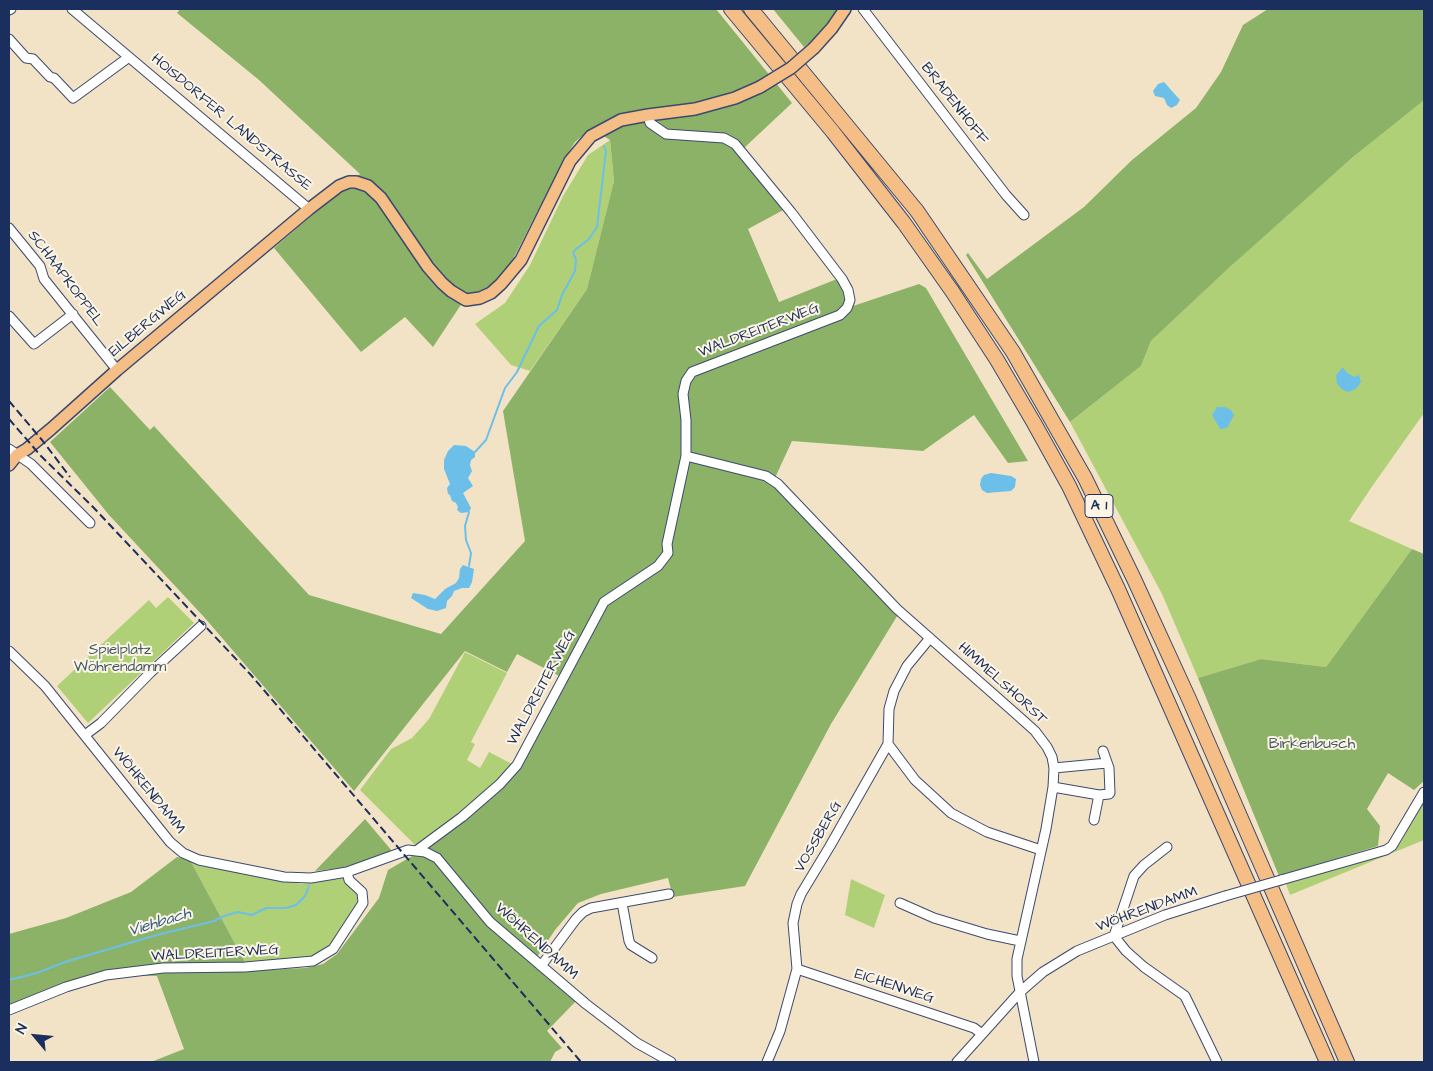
<!DOCTYPE html>
<meta charset="utf-8">
<style>
body{margin:0}
#map{position:relative;width:1433px;height:1071px;overflow:hidden;background:#f3e3c6;font-family:"Architects Daughter",sans-serif}
canvas{display:block}
.frame{position:absolute;inset:0;border:10px solid #1b2f5e;pointer-events:none}
.north{position:absolute;left:10px;top:1011px;width:50px;height:50px;-webkit-text-stroke:4px #fcf5e5;paint-order:stroke;rotate:298deg;font-size:14px;font-weight:700;line-height:20px;text-align:center;color:#1b2f5e}
.north::after{content:'';display:block;margin:auto;width:18px;height:22px;background:#1b2f5e;clip-path:polygon(50% 0,100% 100%,50% 72%,0 100%)}
</style>
<div id="map">
<canvas width="1433" height="1071"></canvas>
<div class="frame"></div>
<div class="north">N</div>
</div>
<script>
const c = document.querySelector('canvas').getContext('2d');
c.lineJoin = 'round';
function fillPath(path, color) {
  c.fillStyle = color;
  c.fill(path, 'evenodd');
}
function poly(rows) {
  const path = new Path2D();
  for (const r of rows) {
    path.moveTo(r[0], r[1]);
    for (let i = 2; i < r.length; i += 2) path.lineTo(r[i], r[i + 1]);
  }
  return path;
}
function stroke(path, color, width, dash) {
  c.strokeStyle = color;
  c.lineWidth = width;
  c.lineCap = dash ? 'butt' : 'round';
  c.setLineDash(dash || []);
  c.stroke(path);
}
function label(font, color, halo, rows, align = 'center') {
  c.font = font + ' "Architects Daughter",sans-serif';
  c.lineWidth = 4;
  c.setLineDash([]);
  c.textBaseline = 'middle';
  c.strokeStyle = halo;
  c.fillStyle = color;
  for (const [text, x, y, turn = 0] of rows) {
    c.save();
    c.translate(x, y);
    c.rotate((+turn || 0) * Math.PI / 180);
    c.textAlign = isNaN(turn) ? turn : align;
    if (halo) c.strokeText(text, 0, 0);
    c.fillText(text, 0, 0);
    c.restore();
  }
}
fillPath(poly([
 [1424,98,1424,413,1371,488,1349,521,1412,549,1326,667,1261,659,1198,678,1162,594,1070,422,1141,366,1151,341,1251,247,1353,157],
 [610,140,614,181,587,289,530,371,511,365,475,324,505,303,530,265,563,196,588,155],
 [168,597,194,623,88,723,57,686,149,600,156,608],
 [465,652,507,673,471,742,475,744,467,760,480,768,489,752,514,765,493,787,417,847,360,790,391,749,412,738,429,719],
 [1424,800,1424,840,1290,895,1286,884,1388,853,1401,842],
 [190,860,301,884,342,878,359,892,357,904,331,944,312,958,246,964],
 [851,879,885,895,874,928,845,915]
]), '#b0d078');
fillPath(poly([
 [180,9,716,9,792,103,744,148,787,208,748,229,779,302,837,279,853,306,919,284,926,288,1028,461,1008,463,974,415,923,451,792,441,774,480,899,613,831,724,745,886,673,897,668,878,601,894,578,903,555,930,537,957,577,1000,547,1031,562,1048,555,1052,550,1062,151,1062,184,1049,157,976,106,975,9,1010,9,934,66,918,131,892,177,857,190,860,246,964,244,971,305,968,323,964,337,954,379,898,388,870,419,852,501,786,565,679,517,654,507,672,465,651,354,791,204,617,109,515,50,442,110,387,150,430,154,426,309,595,441,634,525,541,503,411,587,289,614,181,610,140,591,128,575,142,563,161,510,265,497,281,485,290,466,297,433,347,405,317,361,352,274,248,360,174,259,80,177,13],
 [773,9,840,9,811,42,804,47],
 [1268,9,1424,9,1424,100,1353,157,1232,265,1151,341,1141,366,1070,422,966,255,968,253,987,279,1084,207,1132,160,1196,108,1221,72,1243,25],
 [1412,549,1424,554,1424,781,1414,790,1388,773,1367,809,1380,826,1378,846,1279,876,1198,678,1261,659,1326,667],
 [365,819,392,851,368,861,340,868,315,871]
]), '#8cb268');
fillPath(poly([
 [1164,82,1180,100,1177,105,1171,108,1167,105,1164,98,1155,96,1153,91,1158,84],
 [1343,367,1346,372,1354,377,1359,375,1361,382,1356,389,1348,392,1343,390,1337,384,1336,375],
 [1217,407,1224,407,1231,410,1234,415,1227,428,1220,429,1212,415],
 [454,445,466,446,475,452,475,457,471,460,470,465,472,471,468,478,473,486,463,493,471,508,469,512,461,513,457,510,458,507,456,503,452,501,450,495,448,494,447,488,450,484,444,469,444,460,448,451],
 [991,473,1011,476,1016,479,1015,487,1011,491,987,493,982,490,980,485,981,479,984,475],
 [463,565,474,569,472,582,469,588,462,588,454,591,452,596,447,601,446,608,437,611,428,609,411,598,413,593,425,595,435,599,445,589,456,583,459,578,460,569]
]), '#6bbfe8');
stroke(poly([
 [475,452,486,440,505,388,517,372,539,326,557,310,562,295,575,271,576,259,573,253,575,250,589,239,597,227,606,151,604,146],
 [469,512,465,526,466,540,471,553,469,566],
 [9,980,37,973,65,962,153,936,214,921,224,916,238,912,252,915,266,908,286,908,296,905,305,896,309,886]
]), '#6bbfe8', 2);
const minor = poly([
 [72,9,309,209],
 [863,9,1006,195,1024,215],
 [9,10,11,9],
 [9,39,26,58,33,59,50,77,54,78,73,98,129,57],
 [9,228,40,266,44,279,117,370],
 [9,316,34,344,73,314],
 [9,449,31,464,90,523],
 [686,456,766,476,778,484,897,609,1016,714,1035,731,1047,747,1052,757,1054,768,1053,787,1046,829,1017,959,1017,976,1034,1062],
 [9,651,45,686,170,842,183,853,199,860,284,877,311,878,347,872,408,850,425,852,437,858,490,922,586,1004,637,1043,671,1062],
 [85,735,101,723,150,673,201,626],
 [888,744,915,780,951,813,987,832,1041,850],
 [1054,768,1107,763],
 [1053,787,1099,795,1109,794,1110,793,1109,768,1103,751],
 [1094,820,1099,795],
 [1167,847,1144,865,1134,876,1114,936,1126,951,1144,967,1185,996,1217,1062],
 [416,851,462,817,500,784,517,765,604,602,658,566,668,553,667,544,686,456,686,420,683,394,686,381,692,372,840,315,847,308,850,300,848,290,842,279,791,212,735,144,724,138,666,134,650,123,648,115],
 [1281,880,1386,850,1392,846,1424,792],
 [622,903,629,941,631,945,652,958],
 [900,903,934,918,987,934,1020,941],
 [541,966,576,919,583,912,591,908,669,894],
 [797,969,974,1028,982,1034],
 [9,1010,66,987,106,975,163,968,245,967,313,961,333,949,363,903,362,892,349,880,347,872],
 [767,1062,780,1031,797,969,793,923,797,904,801,894,830,846,888,744,889,709,894,691,907,666,930,638],
 [957,1062,1020,992,1043,972,1077,951,1165,915,1225,896]
]);
const major = poly([
 [814,48,832,28,845,9],
 [9,465,17,455,27,449,51,429,117,370,309,209,339,186,349,182,356,182,368,186,381,198,428,267,442,283,451,291,466,300,480,298,491,293,501,284,521,260,570,161,591,136,621,120,648,115,695,109,735,98,760,87]
]);
const highway = poly([
 [731,9,833,132,904,223,952,291,997,360,1034,423,1069,486,1118,589,1327,1062],
 [751,9,917,211,1013,352,1085,478,1134,579,1189,699,1347,1062]
]);
stroke(minor, '#3b4a6e', 11);
stroke(major, '#3b4a6e', 14);
stroke(highway, '#3b4a6e', 16);
stroke(minor, '#fff', 9);
stroke(major, '#f6be87', 11);
stroke(highway, '#f6be87', 14);
stroke(poly([
 [9,401,42,440,70,477],
 [9,419,41,456,93,507,251,675,581,1062]
]), '#1b2f5e', 2, [8, 4]);
const minorBridge = poly([
 [1225,896,1281,880]
]);
const majorBridge = poly([
 [760,87,791,68,814,48]
]);
stroke(minorBridge, '#3b4a6e', 11, []);
stroke(majorBridge, '#3b4a6e', 14, []);
stroke(minorBridge, '#fff', 9);
stroke(majorBridge, '#f6be87', 11);
for (const [x, y, w] of [
 [1099,506,28]
]) {
  const box = new Path2D();
  box.roundRect(x - w / 2, y - 11.5, w, 23, 4);
  c.fillStyle = '#fcf5e5';
  c.fill(box);
  stroke(box, '#1b2f5e', 1);
}
label('bold 14px', '#1b2f5e', null, [
 ["A 1",1099,506]
]);
label('15px', '#1b2f5e', '#fcf5e5', [
 ["BRADENHOFF",954,104,52],
 ["HOISDORFER LANDSTRASSE",231,123,40],
 ["SCHAAPKOPPEL",65,279,53],
 ["EILBERGWEG",148,324,-40],
 ["WALDREITERWEG",759,331,-21],
 ["HIMMELSHORST",1002,684,42],
 ["WALDREITERWEG",542,688,-62],
 ["WÖHRENDAMM",148,791,51],
 ["VOSSBERG",819,837,-60],
 ["WÖHRENDAMM",1147,910,-20],
 ["WÖHRENDAMM",536,942,42],
 ["WALDREITERWEG",215,954,-3],
 ["EICHENWEG",894,987,18]
]);
label('15px', '#405764', '#fcf5e5', [
 ["Spielplatz",120,651],
 ["Wöhrendamm",120,668],
 ["Birkenbusch",1312,745]
]);
label('italic 16px', '#335a87', '#fcf5e5', [
 ["Viehbach",160,923,-17]
]);
</script>
